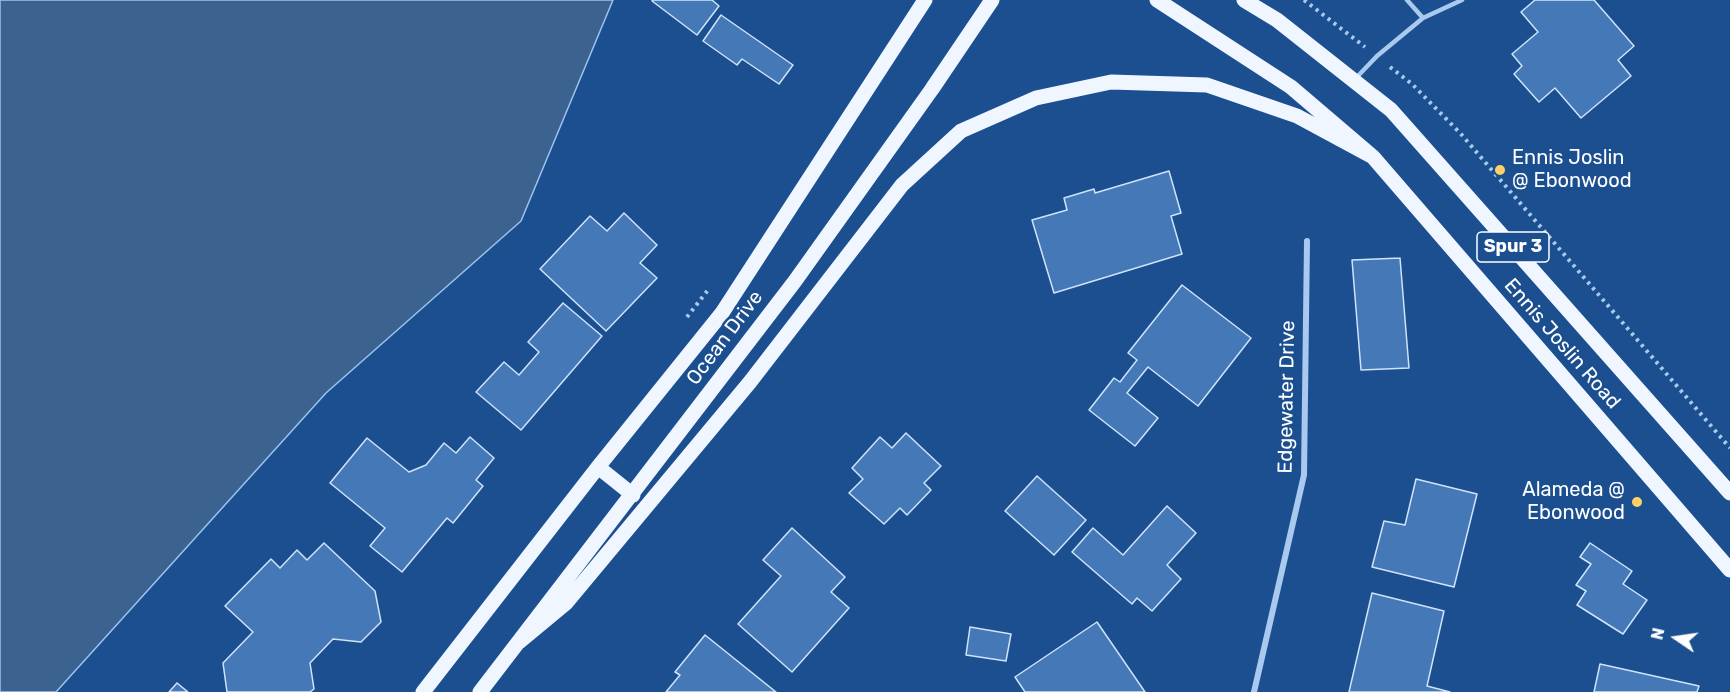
<!DOCTYPE html>
<style>
body{margin:0}
#map{position:relative;width:1730px;height:692px;overflow:hidden;background:#1b4f8f;font-family:Rubik,sans-serif}
canvas{display:block}
.north{position:absolute;left:1646px;top:608px;width:60px;height:60px;-webkit-text-stroke:4px #1b4f8f;paint-order:stroke;rotate:283deg;font-size:16px;font-weight:700;line-height:24px;text-align:center;color:#fff}
.north::after{content:'';display:block;margin:auto;width:21px;height:27px;background:#fff;clip-path:polygon(50% 0,100% 100%,50% 72%,0 100%)}
</style>
<div id="map">
<canvas width="1730" height="692"></canvas>
<div class="north">N</div>
</div>
<script>
const c = document.querySelector('canvas').getContext('2d');
c.lineJoin = 'round';
function fillPath(path, color) {
  c.fillStyle = color;
  c.fill(path, 'evenodd');
}
function poly(rows) {
  const path = new Path2D();
  for (const r of rows) {
    path.moveTo(r[0], r[1]);
    for (let i = 2; i < r.length; i += 2) path.lineTo(r[i], r[i + 1]);
  }
  return path;
}
function stroke(path, color, width, dash) {
  c.strokeStyle = color;
  c.lineWidth = width;
  c.lineCap = dash ? 'butt' : 'round';
  c.setLineDash(dash || []);
  c.stroke(path);
}
function label(font, color, halo, rows, align = 'center') {
  c.font = font + ' Rubik,sans-serif';
  c.lineWidth = 5;
  c.setLineDash([]);
  c.textBaseline = 'middle';
  c.strokeStyle = halo;
  c.fillStyle = color;
  for (const [text, x, y, turn = 0] of rows) {
    c.save();
    c.translate(x, y);
    c.rotate((+turn || 0) * Math.PI / 180);
    c.textAlign = isNaN(turn) ? turn : align;
    if (halo) c.strokeText(text, 0, 0);
    c.fillText(text, 0, 0);
    c.restore();
  }
}
const water = poly([
 [0,0,613,0,521,221,326,393,56,692,0,692,0,0]
]);
fillPath(water, '#3c6290');
stroke(water, '#9cc4f0', 1.5);
const building = poly([
 [653,0,712,0,719,6,697,35,652,1,653,0],
 [1535,0,1594,0,1634,46,1618,60,1631,76,1581,118,1555,88,1539,102,1514,74,1522,66,1512,54,1538,32,1521,12,1535,0],
 [721,15,793,65,779,84,742,59,737,65,703,41,721,15],
 [1169,171,1181,213,1171,216,1182,254,1054,293,1032,220,1067,210,1064,198,1094,189,1095,193,1169,171],
 [624,213,657,245,640,263,657,278,606,331,540,269,590,216,607,231,624,213],
 [1400,258,1409,368,1361,370,1352,260,1400,258],
 [1182,285,1251,338,1198,406,1148,367,1127,393,1158,418,1135,446,1089,410,1114,378,1120,382,1137,360,1128,353,1182,285],
 [563,303,602,336,521,430,476,392,504,362,519,375,539,352,528,342,563,303],
 [906,433,941,466,924,483,931,490,907,515,900,508,884,524,849,493,863,479,852,468,880,437,892,448,906,433],
 [470,437,494,458,476,480,483,486,453,523,447,518,402,572,370,546,385,528,330,483,367,438,409,472,426,465,444,443,456,453,470,437],
 [1037,476,1086,520,1054,555,1005,511,1037,476],
 [1416,479,1477,494,1454,587,1372,567,1384,521,1405,525,1416,479],
 [1167,506,1196,533,1167,565,1181,579,1152,611,1137,598,1132,604,1072,552,1093,528,1123,555,1167,506],
 [792,528,845,577,831,592,849,608,792,672,738,624,781,576,763,560,792,528],
 [324,543,375,591,381,622,361,642,333,639,310,663,314,689,310,692,227,692,223,663,253,632,225,606,271,559,280,568,297,550,307,560,324,543],
 [1590,543,1632,571,1623,584,1647,600,1623,634,1577,605,1586,591,1576,585,1591,564,1580,557,1590,543],
 [1372,593,1444,611,1427,686,1450,692,1349,692,1372,593],
 [1097,622,1145,692,1025,692,1015,677,1097,622],
 [970,627,1011,634,1006,661,966,655,970,627],
 [705,635,776,692,666,692,680,675,675,672,705,635],
 [1600,664,1699,686,1697,692,1594,692,1600,664],
 [177,683,188,692,169,692,177,683]
]);
fillPath(building, '#4478b7');
stroke(building, '#cfe3fa', 1.5);
stroke(poly([
 [1304,0,1365,47],
 [1390,67,1412,84,1461,134,1730,448],
 [687,317,708,290]
]), '#a9c9ee', 4, [3, 4.5]);
stroke(poly([
 [1423,18,1462,0],
 [1356,78,1377,56,1423,18,1407,0]
]), '#a9c9ee', 4.5);
stroke(poly([
 [1254,692,1304,475,1307,241]
]), '#a9c9ee', 6);
stroke(poly([
 [1157,0,1291,87,1373,157,1730,570],
 [1244,0,1277,20,1391,110,1730,493],
 [598,467,633,495],
 [519,642,566,603,750,382,902,185,961,131,1036,98,1111,82,1207,85,1297,116,1373,157],
 [423,692,598,467,722,313,925,0],
 [480,692,795,281,932,89,992,0]
]), '#f0f6ff', 15);
for (const [x, y, r, color] of [
 [1500,170,6,"#ffd166"],
 [1637,502,6,"#ffd166"]
]) {
  const dot = new Path2D();
  dot.arc(x, y, r, 0, 2 * Math.PI);
  c.fillStyle = color;
  c.fill(dot);
  stroke(dot, '#1b4f8f', 2);
}
for (const [x, y, w] of [
 [1513,247,72]
]) {
  const box = new Path2D();
  box.roundRect(x - w / 2, y - 15, w, 30, 4.5);
  c.fillStyle = '#1b4f8f';
  c.fill(box);
  stroke(box, '#fff', 1.5);
}
label('bold 18px', '#fff', null, [
 ["Spur 3",1513,247]
]);
label('20px', '#fff', '#1b4f8f', [
 ["Ennis Joslin",1512,158],
 ["@ Ebonwood",1512,181],
 ["Alameda @",1625,490,"right"],
 ["Ebonwood",1625,513,"right"]
], 'left');
label('20px', '#fff', '#1b4f8f', [
 ["Ocean Drive",725,338,-53],
 ["Ennis Joslin Road",1562,344,49],
 ["Edgewater Drive",1287,397,-89]
]);
</script>
